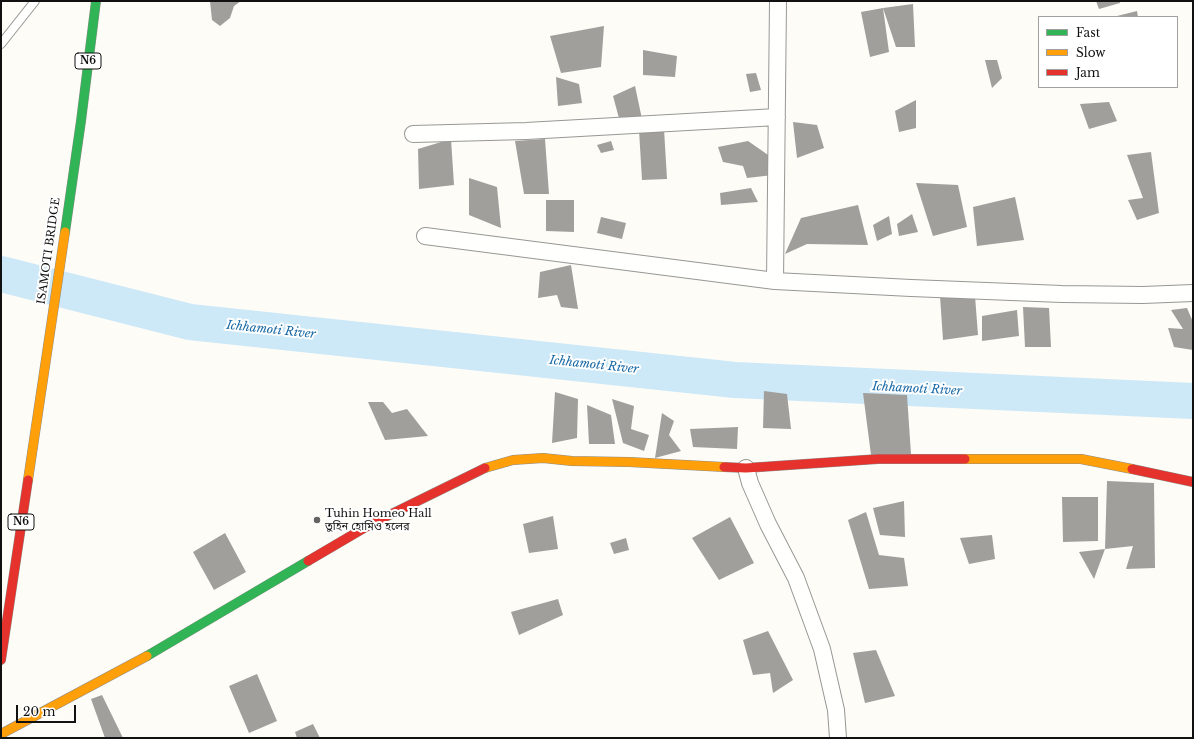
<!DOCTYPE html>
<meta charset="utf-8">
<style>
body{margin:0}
#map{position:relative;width:1194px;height:739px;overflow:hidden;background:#fdfcf7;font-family:"Libre Baskerville",serif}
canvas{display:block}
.frame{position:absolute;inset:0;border:2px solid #111;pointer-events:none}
.legend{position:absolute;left:1038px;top:16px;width:140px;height:72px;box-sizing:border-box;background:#fff;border:1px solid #a0a0a0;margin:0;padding:5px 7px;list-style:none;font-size:12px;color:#111}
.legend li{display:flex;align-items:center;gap:8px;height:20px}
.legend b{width:20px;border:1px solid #a0a0a0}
.scale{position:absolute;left:16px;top:705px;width:60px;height:18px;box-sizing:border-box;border:2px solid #111;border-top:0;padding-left:5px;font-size:12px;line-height:14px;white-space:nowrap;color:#111;-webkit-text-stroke:3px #fff;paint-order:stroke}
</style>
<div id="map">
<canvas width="1194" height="739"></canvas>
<div class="frame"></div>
<ul class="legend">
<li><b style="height:5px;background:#30b455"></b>Fast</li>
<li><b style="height:5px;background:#ff9f0a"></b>Slow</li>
<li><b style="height:5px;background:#e5322d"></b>Jam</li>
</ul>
<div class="scale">20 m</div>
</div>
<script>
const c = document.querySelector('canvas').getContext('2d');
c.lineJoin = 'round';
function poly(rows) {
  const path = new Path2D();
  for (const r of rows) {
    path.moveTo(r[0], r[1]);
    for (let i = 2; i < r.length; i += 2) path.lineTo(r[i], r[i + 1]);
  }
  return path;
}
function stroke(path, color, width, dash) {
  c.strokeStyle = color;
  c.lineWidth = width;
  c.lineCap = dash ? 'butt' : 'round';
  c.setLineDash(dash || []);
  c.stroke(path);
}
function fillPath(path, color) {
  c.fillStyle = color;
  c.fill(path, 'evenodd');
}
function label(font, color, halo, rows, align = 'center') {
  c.font = font + ' "Libre Baskerville","Noto Sans Bengali",serif';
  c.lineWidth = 4;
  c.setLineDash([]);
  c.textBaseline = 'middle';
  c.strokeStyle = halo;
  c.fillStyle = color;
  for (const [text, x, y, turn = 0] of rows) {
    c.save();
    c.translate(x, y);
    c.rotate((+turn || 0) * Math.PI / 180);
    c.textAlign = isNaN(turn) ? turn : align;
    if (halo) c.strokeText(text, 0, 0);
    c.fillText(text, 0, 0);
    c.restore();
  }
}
stroke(poly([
 [1,274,190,322,735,380,1193,401]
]), '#cde8f7', 36);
fillPath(poly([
 [210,1,241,1,234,6,230,18,220,26,212,20],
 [1096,1,1120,1,1120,3,1099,9],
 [913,4,915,47,896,47,883,8,889,52,870,57,861,12,883,8],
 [1137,11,1138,17,1117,17,1117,16],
 [604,26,601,67,561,73,550,36],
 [643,50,677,56,675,77,643,75],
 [985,60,997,60,1002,78,992,88],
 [756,73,761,90,750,92,746,74],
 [556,77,579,84,582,103,558,106],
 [635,86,642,119,620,122,613,96],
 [916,100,916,128,899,132,895,111],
 [1109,102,1117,121,1089,129,1080,104],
 [793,122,817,125,824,148,797,158],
 [664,129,667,179,642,180,639,130],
 [451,139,454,185,419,189,418,149],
 [545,139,549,194,524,194,515,141],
 [611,141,614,150,601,153,597,145],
 [748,141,771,157,773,175,747,178,743,166,723,162,718,147],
 [1151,152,1159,213,1137,220,1128,200,1143,198,1127,155],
 [469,178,497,187,501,228,469,215],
 [916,183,958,185,967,227,933,236],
 [751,188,758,202,721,205,720,193],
 [1015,197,1024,240,977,246,973,207],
 [546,200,574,200,574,232,546,231],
 [858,205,868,245,807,244,785,254,801,218],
 [912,214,918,232,899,236,897,224],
 [889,216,892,234,877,241,873,225],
 [601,217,626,223,622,239,597,233],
 [571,265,578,309,561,307,557,295,538,298,540,272],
 [940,296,975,296,978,335,943,340],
 [1023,307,1049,308,1051,347,1025,347],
 [1187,308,1193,322,1193,350,1174,347,1168,328,1183,329,1171,310],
 [1017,310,1019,336,982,341,982,316],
 [764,391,787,394,791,429,763,428],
 [555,392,578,399,577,438,552,443],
 [863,393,907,395,911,454,871,455],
 [612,399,634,406,631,429,649,435,644,451,623,443],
 [368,402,383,402,392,413,407,409,428,436,385,440],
 [587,405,611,415,615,444,589,444],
 [662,413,674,421,669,435,681,451,655,458],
 [738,427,737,449,693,447,690,429],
 [1107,481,1154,483,1155,568,1126,569,1133,546,1105,549],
 [1062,497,1098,497,1098,541,1063,542],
 [904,501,905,537,880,535,873,508],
 [866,512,879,555,904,558,908,586,869,589,848,520],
 [553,516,558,549,529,553,523,524],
 [730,517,754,563,719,580,692,538],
 [225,533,246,572,214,590,193,552],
 [992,535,995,559,969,564,960,538],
 [626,538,629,550,614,554,610,543],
 [1105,549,1094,579,1079,552],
 [558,599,563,615,519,635,511,612],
 [768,631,793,680,773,693,770,673,753,675,743,640],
 [876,650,895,696,865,703,853,653],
 [257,674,277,721,249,733,229,686],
 [102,695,123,738,105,738,91,699],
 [313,724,320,738,297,738,295,732]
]), '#a19f9c');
const lane = poly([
 [1,44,35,1]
]);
const street = poly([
 [413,134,526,131,777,117],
 [425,236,775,281,911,288,1062,294,1143,295,1193,293],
 [775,281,778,1],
 [746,468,750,483,768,524,796,578,822,649,836,710,838,738]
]);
const fast = poly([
 [65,232,81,121,96,1],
 [147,656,308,561]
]);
const slow = poly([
 [965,459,1081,459,1132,469],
 [485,468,513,460,543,458,572,461,629,462,724,467],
 [28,480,65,232],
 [1,734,147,656]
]);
const jam = poly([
 [724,467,746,468,878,459,965,459],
 [1132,469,1193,482],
 [308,561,371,524,485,468],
 [1,660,28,480]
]);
stroke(lane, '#979795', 10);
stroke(street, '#979795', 18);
stroke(fast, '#8e8d8b', 10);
stroke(slow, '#8e8d8b', 10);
stroke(jam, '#8e8d8b', 10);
stroke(lane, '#fffffe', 8);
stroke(street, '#fffffe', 16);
stroke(fast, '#30b455', 9);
stroke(slow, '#ff9f0a', 9);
stroke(jam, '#e5322d', 9);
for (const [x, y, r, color] of [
 [317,520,4,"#646362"]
]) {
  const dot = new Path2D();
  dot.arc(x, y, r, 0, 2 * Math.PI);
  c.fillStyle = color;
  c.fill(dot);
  stroke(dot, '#fff', 1.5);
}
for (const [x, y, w] of [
 [88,61,26],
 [21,522,26]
]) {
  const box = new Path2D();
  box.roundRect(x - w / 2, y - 8, w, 16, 3);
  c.fillStyle = '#fff';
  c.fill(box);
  stroke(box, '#111', 1);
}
label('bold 10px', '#111', null, [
 ["N6",88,61],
 ["N6",21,522]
]);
label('11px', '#111', '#fff', [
 ["ISAMOTI BRIDGE",49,251,-82]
]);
label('11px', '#111', '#fff', [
 ["Tuhin Homeo Hall",325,514],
 ["তুহিন হোমিও হলের",325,527]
], 'left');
label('italic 12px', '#1768a6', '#fff', [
 ["Ichhamoti River",271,330,6],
 ["Ichhamoti River",594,365,6],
 ["Ichhamoti River",917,389,3]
]);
</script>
